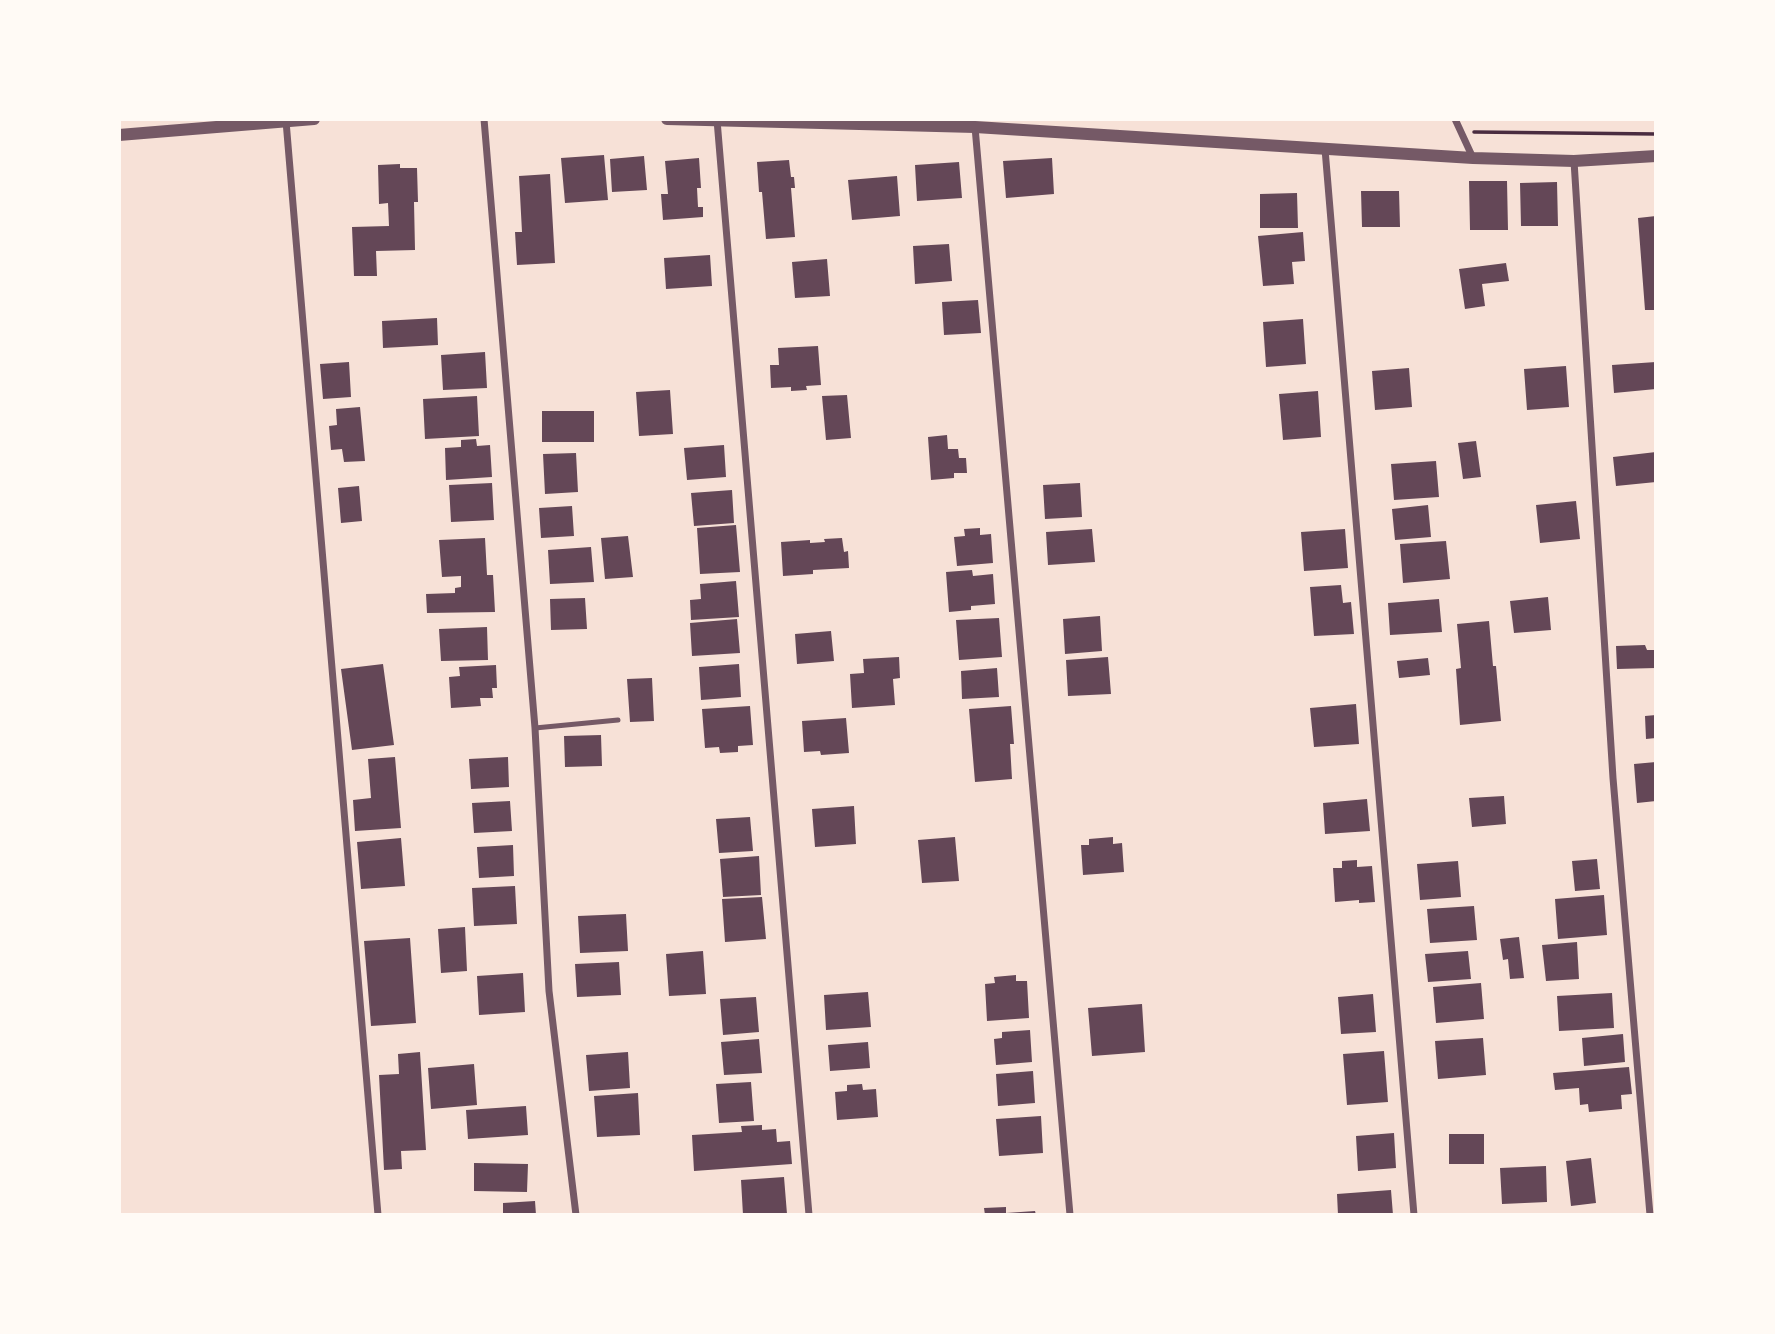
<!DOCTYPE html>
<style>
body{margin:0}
#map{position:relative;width:1775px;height:1334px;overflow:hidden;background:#f7e1d7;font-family:Roboto,sans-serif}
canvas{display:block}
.frame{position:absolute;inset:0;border:121px solid #fffaf5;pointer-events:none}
</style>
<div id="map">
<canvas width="1775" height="1334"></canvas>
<div class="frame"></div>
</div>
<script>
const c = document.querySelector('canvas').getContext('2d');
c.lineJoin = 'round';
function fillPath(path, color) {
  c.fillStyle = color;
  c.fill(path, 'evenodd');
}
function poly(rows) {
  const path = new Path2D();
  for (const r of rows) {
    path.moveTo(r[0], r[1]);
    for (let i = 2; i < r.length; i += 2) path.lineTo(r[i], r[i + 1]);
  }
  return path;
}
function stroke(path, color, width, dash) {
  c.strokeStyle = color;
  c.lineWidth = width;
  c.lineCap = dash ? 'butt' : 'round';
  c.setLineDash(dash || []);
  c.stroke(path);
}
fillPath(poly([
 [604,155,608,200,565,203,561,158],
 [644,156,647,190,612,192,610,159],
 [699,158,701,188,697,188,698,207,703,207,703,217,663,220,661,194,668,194,665,161],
 [1052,158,1054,194,1006,198,1003,161],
 [789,160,791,177,794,177,795,188,791,188,795,237,766,239,762,192,759,192,757,162],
 [959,162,962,198,917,201,915,165],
 [400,164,400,168,417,168,418,202,414,202,415,250,376,251,377,276,354,276,352,227,389,226,388,203,379,204,378,165],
 [550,174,555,263,517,265,515,232,522,232,519,176],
 [897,176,900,216,852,220,848,180],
 [1469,181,1507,181,1508,230,1470,230],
 [1557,182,1558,226,1521,226,1520,183],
 [1361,191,1399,191,1400,227,1362,227],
 [1297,193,1298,228,1260,228,1260,194],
 [1656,216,1656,310,1645,310,1638,218],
 [1303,232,1305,261,1292,262,1294,284,1263,286,1258,236],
 [949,244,952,281,915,284,913,246],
 [710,255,712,286,666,289,664,258],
 [827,259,830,296,795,298,792,262],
 [1506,263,1509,281,1482,284,1485,306,1465,309,1459,269],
 [978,300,981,333,944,335,942,302],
 [437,318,438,345,383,348,382,321],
 [1303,319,1306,364,1266,367,1263,322],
 [818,346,821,385,806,386,807,390,791,391,791,387,771,388,770,365,779,365,778,348],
 [485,352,487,388,443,390,441,355],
 [349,362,351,397,323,399,320,364],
 [1656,362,1656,389,1614,393,1612,365],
 [1566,366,1569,407,1527,410,1524,369],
 [1409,368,1412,407,1375,410,1372,371],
 [670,390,673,434,639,436,636,392],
 [1318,391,1321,437,1283,440,1279,394],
 [847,395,851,438,826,440,822,396],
 [477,396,479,436,425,439,423,399],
 [360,407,365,461,344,462,342,449,331,450,329,426,337,425,336,409],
 [542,411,594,411,594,442,542,442],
 [947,435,948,449,958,449,959,458,966,458,967,473,954,473,954,478,931,480,928,437],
 [476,439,477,446,490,445,492,477,446,480,445,448,461,447,461,440],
 [1476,441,1481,477,1463,479,1458,443],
 [724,445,726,477,687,480,684,448],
 [1656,452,1656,482,1616,486,1613,457],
 [576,453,578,492,545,494,543,454],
 [1436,461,1439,497,1394,500,1391,464],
 [492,483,494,520,451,522,449,485],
 [1080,483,1082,517,1045,519,1043,485],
 [359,486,362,521,341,523,338,488],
 [732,490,734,523,694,526,691,493],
 [1576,501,1580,539,1540,543,1536,505],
 [1428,505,1431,537,1395,540,1392,509],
 [572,506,574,536,541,538,539,508],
 [736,525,740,572,700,574,697,528],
 [980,528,980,535,991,534,993,563,957,566,954,537,965,536,964,529],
 [1092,529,1095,562,1048,565,1046,532],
 [1345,529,1348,568,1304,571,1301,532],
 [628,536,633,577,605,579,601,538],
 [485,538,487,575,493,575,495,612,427,613,426,594,455,593,455,588,461,587,461,576,442,577,439,540],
 [842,538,844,552,848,551,849,568,813,570,813,574,783,576,781,542,810,540,810,543,825,542,824,539],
 [1446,541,1450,579,1403,583,1400,544],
 [591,547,594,582,550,584,548,550],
 [972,570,973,576,993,574,995,604,971,606,971,610,949,612,946,572],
 [736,581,739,617,691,620,690,600,701,599,700,584],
 [1341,585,1343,603,1351,602,1354,634,1314,636,1310,587],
 [1548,597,1551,630,1514,633,1510,601],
 [585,598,587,629,551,630,550,599],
 [1439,599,1442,632,1390,635,1388,603],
 [1100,616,1102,651,1065,654,1063,619],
 [999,618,1002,657,959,660,956,620],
 [737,619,740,653,692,656,690,623],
 [1489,621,1493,666,1496,666,1501,721,1460,725,1456,669,1461,668,1457,624],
 [487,627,488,660,441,661,439,629],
 [831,631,834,661,797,664,795,634],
 [1645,645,1647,650,1656,650,1656,668,1617,669,1616,646],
 [899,657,900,678,893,679,895,705,852,708,850,674,864,673,863,659],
 [1108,657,1111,694,1068,696,1066,660],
 [1428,658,1430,675,1399,678,1397,661],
 [383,664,394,745,352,750,341,669],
 [739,664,741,697,701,700,699,667],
 [496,665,497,688,492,688,493,698,480,698,481,706,451,708,449,677,460,676,459,667],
 [997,668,999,697,962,699,961,671],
 [652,678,654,721,630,722,627,679],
 [1356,704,1359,744,1314,747,1310,708],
 [750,706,753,745,738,746,738,752,720,753,719,747,705,748,702,709],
 [1011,706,1014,744,1010,744,1012,779,975,782,969,709],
 [1656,715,1656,738,1646,739,1645,716],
 [846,718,849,753,821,755,820,751,804,752,802,721],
 [601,735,602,766,565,767,564,736],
 [395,757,401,828,355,831,353,800,371,798,368,759],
 [508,757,509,787,471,789,469,759],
 [1656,762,1656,801,1637,803,1634,764],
 [1504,796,1506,824,1472,827,1469,798],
 [1367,799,1370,831,1325,834,1323,803],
 [510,801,512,831,474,833,472,803],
 [854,806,856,844,815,847,812,809],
 [750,817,753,851,719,853,716,819],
 [955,837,959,881,922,883,918,840],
 [1113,837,1113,844,1122,843,1124,872,1083,875,1081,845,1089,845,1089,839],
 [401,838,405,886,361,889,357,842],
 [513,845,514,876,479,878,477,847],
 [759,856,761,895,723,897,720,859],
 [1597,859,1600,889,1575,891,1572,861],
 [1357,860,1357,867,1372,866,1375,902,1359,903,1359,900,1335,902,1333,868,1342,868,1342,861],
 [1458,861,1461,897,1420,900,1417,864],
 [515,886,517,924,474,926,472,888],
 [1604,895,1607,935,1558,939,1555,899],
 [762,897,766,939,725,942,722,899],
 [1474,906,1477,940,1430,943,1427,909],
 [626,914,628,951,580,953,578,916],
 [465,927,467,971,441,973,438,929],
 [1519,937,1524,978,1510,979,1508,959,1503,960,1500,939],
 [410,938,416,1023,371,1026,364,941],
 [1577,942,1579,979,1546,981,1542,945],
 [703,951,706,994,669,996,666,954],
 [1468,951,1471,979,1428,982,1425,954],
 [619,962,621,995,577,997,575,964],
 [523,973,525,1012,479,1015,477,976],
 [1016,975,1016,981,1027,981,1029,1018,987,1021,985,984,995,983,994,977],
 [1481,983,1484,1019,1436,1023,1433,987],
 [868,992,871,1027,826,1030,824,995],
 [1612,993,1614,1028,1559,1031,1557,996],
 [1373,994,1376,1032,1341,1034,1338,997],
 [756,997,759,1032,723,1035,720,999],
 [1142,1004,1145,1052,1092,1056,1088,1008],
 [1030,1030,1032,1062,996,1065,994,1039,1002,1038,1002,1032],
 [1623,1034,1625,1062,1584,1066,1582,1038],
 [1483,1038,1486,1075,1438,1079,1435,1041],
 [759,1039,762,1073,724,1075,721,1042],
 [868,1042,870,1068,830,1071,828,1045],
 [1384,1051,1388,1102,1347,1105,1343,1054],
 [420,1052,426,1150,401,1151,402,1169,384,1170,379,1075,399,1074,398,1054],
 [628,1052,630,1088,589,1091,586,1055],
 [474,1064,477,1105,431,1109,428,1068],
 [1629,1067,1632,1094,1621,1095,1622,1109,1589,1112,1588,1104,1580,1105,1579,1088,1555,1090,1553,1073],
 [1033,1071,1035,1103,998,1106,996,1074],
 [751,1082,754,1121,719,1123,716,1084],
 [862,1084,863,1090,876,1089,878,1117,837,1120,835,1092,847,1091,847,1085],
 [638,1093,640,1135,597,1137,594,1096],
 [526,1106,528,1135,468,1139,466,1110],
 [1041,1116,1043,1153,999,1156,996,1119],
 [762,1125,762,1130,776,1129,777,1142,790,1141,792,1164,694,1171,692,1135,742,1132,741,1126],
 [1394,1133,1396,1168,1358,1171,1356,1136],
 [1449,1134,1484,1134,1484,1164,1449,1164],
 [1591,1158,1596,1203,1571,1206,1566,1161],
 [474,1163,528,1164,527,1192,474,1191],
 [1546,1166,1547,1202,1502,1204,1500,1168],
 [784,1177,787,1214,743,1215,741,1180],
 [1391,1190,1393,1215,1338,1215,1337,1194],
 [535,1201,536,1215,503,1215,503,1203],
 [1006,1207,1006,1213,1035,1211,1036,1215,985,1215,984,1208]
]), '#644757');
stroke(poly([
 [1474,132,1656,134]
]), '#4a2c40', 3.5);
stroke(poly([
 [535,728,618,720]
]), '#755966', 5);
stroke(poly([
 [484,119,535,728,549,991,576,1215],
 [1455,119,1473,158],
 [717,120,809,1215],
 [286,121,378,1215],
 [975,127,1070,1215],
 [1325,149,1414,1215],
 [1574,161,1613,778,1650,1215]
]), '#755966', 7);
stroke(poly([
 [667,119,975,127,1473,158,1574,161,1656,156],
 [119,135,314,119]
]), '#755966', 12);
</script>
